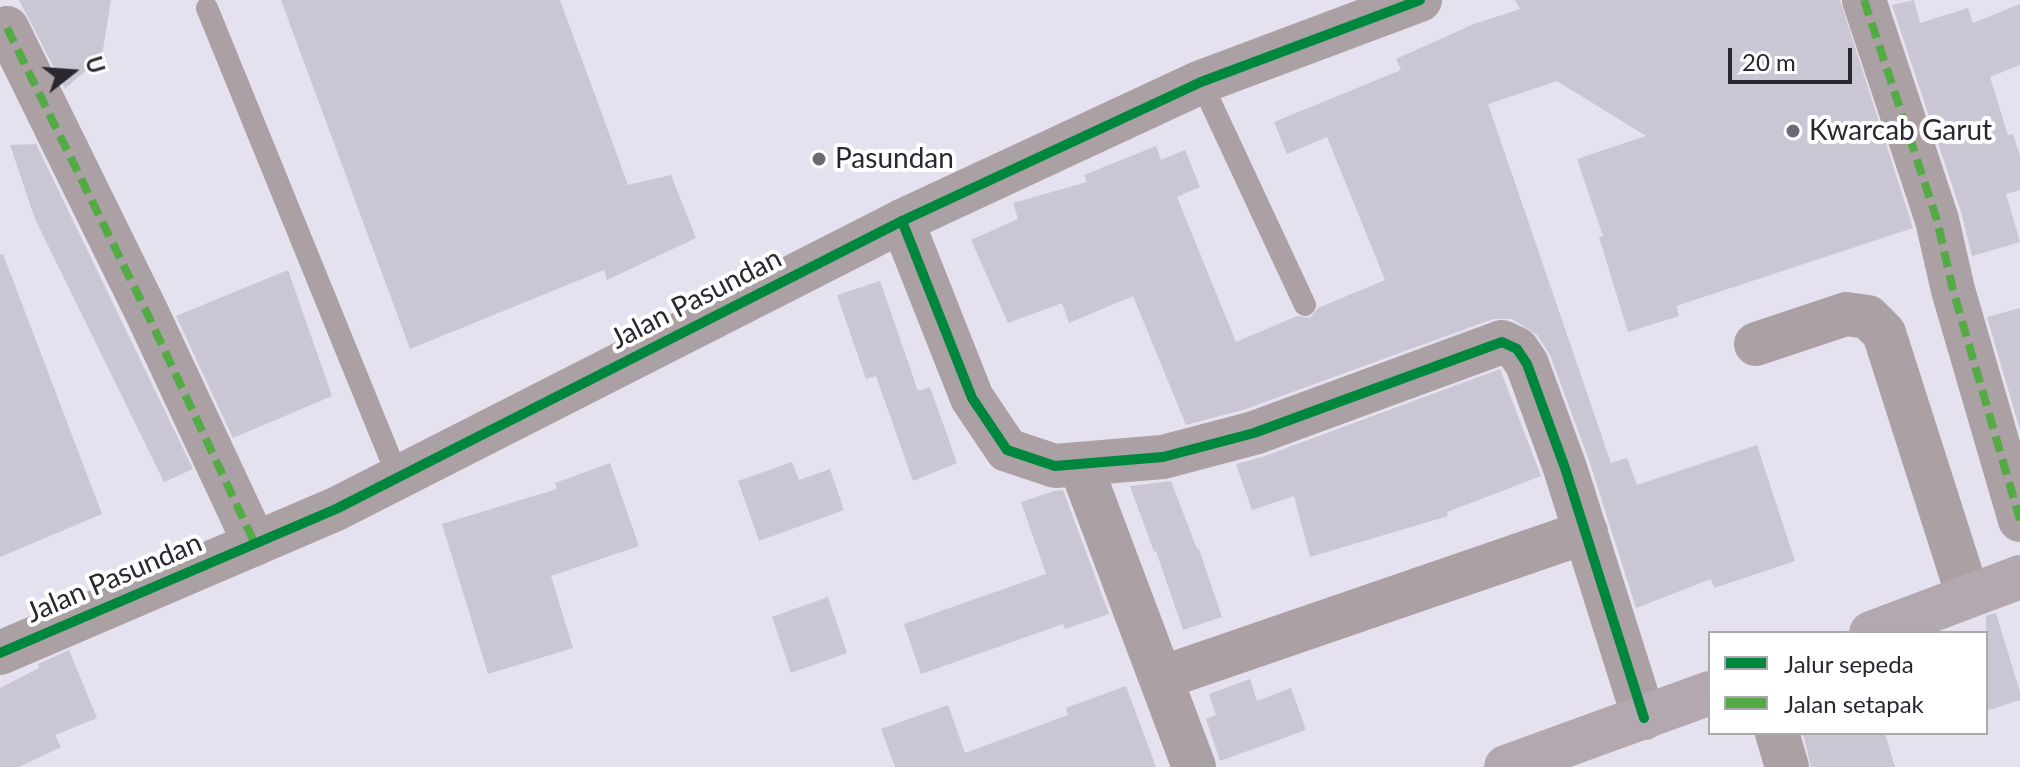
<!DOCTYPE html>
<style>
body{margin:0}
#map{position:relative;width:2020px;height:767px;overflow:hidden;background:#e6e1ef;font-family:Lato,sans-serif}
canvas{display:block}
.legend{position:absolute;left:1708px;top:631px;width:280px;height:104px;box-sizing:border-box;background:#fff;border:2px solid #aaa9ad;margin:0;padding:10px 14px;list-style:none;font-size:24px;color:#2b2731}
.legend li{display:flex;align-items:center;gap:16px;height:40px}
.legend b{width:40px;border:2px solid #aaa9ad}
.north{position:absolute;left:32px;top:32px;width:80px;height:80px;-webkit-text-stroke:6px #fff;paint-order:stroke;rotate:73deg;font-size:22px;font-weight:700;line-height:32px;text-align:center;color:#2b2731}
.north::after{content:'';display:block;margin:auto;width:28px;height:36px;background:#2b2731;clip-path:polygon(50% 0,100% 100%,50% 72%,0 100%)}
.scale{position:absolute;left:1728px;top:48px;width:124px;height:36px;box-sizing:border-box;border:4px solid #2b2731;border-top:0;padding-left:10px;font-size:24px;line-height:28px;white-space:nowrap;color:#2b2731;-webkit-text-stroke:6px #fff;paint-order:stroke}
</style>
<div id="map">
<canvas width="2020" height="767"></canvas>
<ul class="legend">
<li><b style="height:10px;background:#00873e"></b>Jalur sepeda</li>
<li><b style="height:10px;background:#54aa45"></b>Jalan setapak</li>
</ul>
<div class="north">U</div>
<div class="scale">20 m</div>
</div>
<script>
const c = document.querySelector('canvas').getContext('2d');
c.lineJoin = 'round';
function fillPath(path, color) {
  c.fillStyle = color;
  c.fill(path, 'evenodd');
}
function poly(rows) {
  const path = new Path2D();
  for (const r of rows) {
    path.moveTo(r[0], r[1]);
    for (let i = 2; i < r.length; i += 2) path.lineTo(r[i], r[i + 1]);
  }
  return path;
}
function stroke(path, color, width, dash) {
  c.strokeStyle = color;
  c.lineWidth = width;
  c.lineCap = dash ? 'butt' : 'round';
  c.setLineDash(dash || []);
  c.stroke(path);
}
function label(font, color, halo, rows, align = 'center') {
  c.font = font + ' Lato,sans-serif';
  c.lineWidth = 8;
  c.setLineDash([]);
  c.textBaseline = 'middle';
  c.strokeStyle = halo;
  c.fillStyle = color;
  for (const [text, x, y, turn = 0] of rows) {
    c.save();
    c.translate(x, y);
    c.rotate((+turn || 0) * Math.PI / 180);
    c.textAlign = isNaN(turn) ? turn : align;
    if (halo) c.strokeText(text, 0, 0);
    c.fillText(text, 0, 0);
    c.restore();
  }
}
fillPath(poly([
 [19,0,111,0,102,56,65,89],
 [281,0,560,0,628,185,671,175,696,238,607,280,604,270,410,349],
 [1515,0,1840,0,1913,228,1676,306,1679,316,1628,332,1599,237,1603,236,1577,159,1646,136,1557,81,1488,104,1611,463,1627,458,1637,485,1757,445,1795,561,1714,588,1711,579,1636,608,1589,460,1550,355,1537,335,1512,319,1493,319,1246,409,1186,425,1133,296,1069,323,1062,303,1008,323,971,240,1018,219,1013,203,1087,182,1084,175,1156,146,1161,160,1185,150,1200,187,1177,197,1236,342,1297,316,1310,318,1318,308,1385,280,1327,137,1287,154,1274,122,1401,70,1396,59,1474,24,1520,9],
 [1914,0,1920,23,1968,8,1973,23,2020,4,2020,65,1990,77,2008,135,2013,134,2020,156,2020,190,2006,194,2020,242,1972,256,1961,212,1892,5],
 [36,144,193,469,164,482,35,219,10,145],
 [3,254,102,514,0,557,0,255],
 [288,270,332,396,233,438,176,316],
 [880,281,918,391,930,387,957,463,913,481,876,376,866,379,837,295],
 [2020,308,2020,430,1987,317],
 [1500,369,1541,476,1447,512,1448,516,1310,557,1294,496,1252,510,1236,464,1262,457],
 [792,462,799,480,830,469,844,510,759,541,738,481],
 [610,463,639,546,551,576,573,648,488,674,442,524,557,489,555,483],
 [1171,481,1197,549,1199,549,1222,617,1183,630,1156,551,1154,552,1130,486],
 [1063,490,1109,614,1065,629,1063,624,921,674,904,624,1046,574,1021,502,1054,491],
 [828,597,847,653,791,673,772,617],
 [1996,613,2020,692,2020,700,1986,711,1986,616],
 [69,650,97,718,55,735,61,747,19,767,0,767,0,688,39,668,38,664],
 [1250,679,1257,701,1291,688,1306,730,1220,761,1206,719,1216,715,1209,694],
 [1126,686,1156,767,895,767,881,729,948,705,965,753,1068,715,1066,708],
 [1803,733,1885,733,1895,767,1811,767]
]), '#cbc6d4');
stroke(poly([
 [207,8,398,477],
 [1201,82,1305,305]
]), '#aba0a4', 22);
stroke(poly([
 [1864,0,1937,220,1953,290,2020,520],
 [7,28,147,313,255,544],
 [902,221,972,398,1007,450,1055,466,1163,457,1254,433,1502,342,1517,349,1527,364,1565,468,1644,718],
 [1756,344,1846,314,1868,317,1884,333,1968,596],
 [1080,464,1194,767],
 [1161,678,1586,532],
 [1777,733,1787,767]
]), '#aba0a4', 44);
stroke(poly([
 [0,653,336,509,902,221,1201,82,1420,0]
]), '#aba0a4', 44);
stroke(poly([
 [1871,633,2020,577],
 [1506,767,1710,693]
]), '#b3a8b0', 44);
stroke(poly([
 [1864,0,1937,220,1953,290,2020,520],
 [7,28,147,313,255,544]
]), '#54aa45', 8, [16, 8]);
stroke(poly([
 [902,221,972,398,1007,450,1055,466,1163,457,1254,433,1502,342,1517,349,1527,364,1565,468,1644,718],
 [0,653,336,509,902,221,1201,82,1420,0]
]), '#00873e', 10);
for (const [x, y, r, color] of [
 [1793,131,8,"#6c6874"],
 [819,159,8,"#6c6874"]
]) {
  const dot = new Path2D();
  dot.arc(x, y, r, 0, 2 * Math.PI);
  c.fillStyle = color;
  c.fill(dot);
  stroke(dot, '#fff', 3);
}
label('28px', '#2b2731', '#fff', [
 ["Kwarcab Garut",1809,131],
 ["Pasundan",835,159]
], 'left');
label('28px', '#2b2731', '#fff', [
 ["Jalan Pasundan",696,299,-27],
 ["Jalan Pasundan",114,578,-23]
]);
</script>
